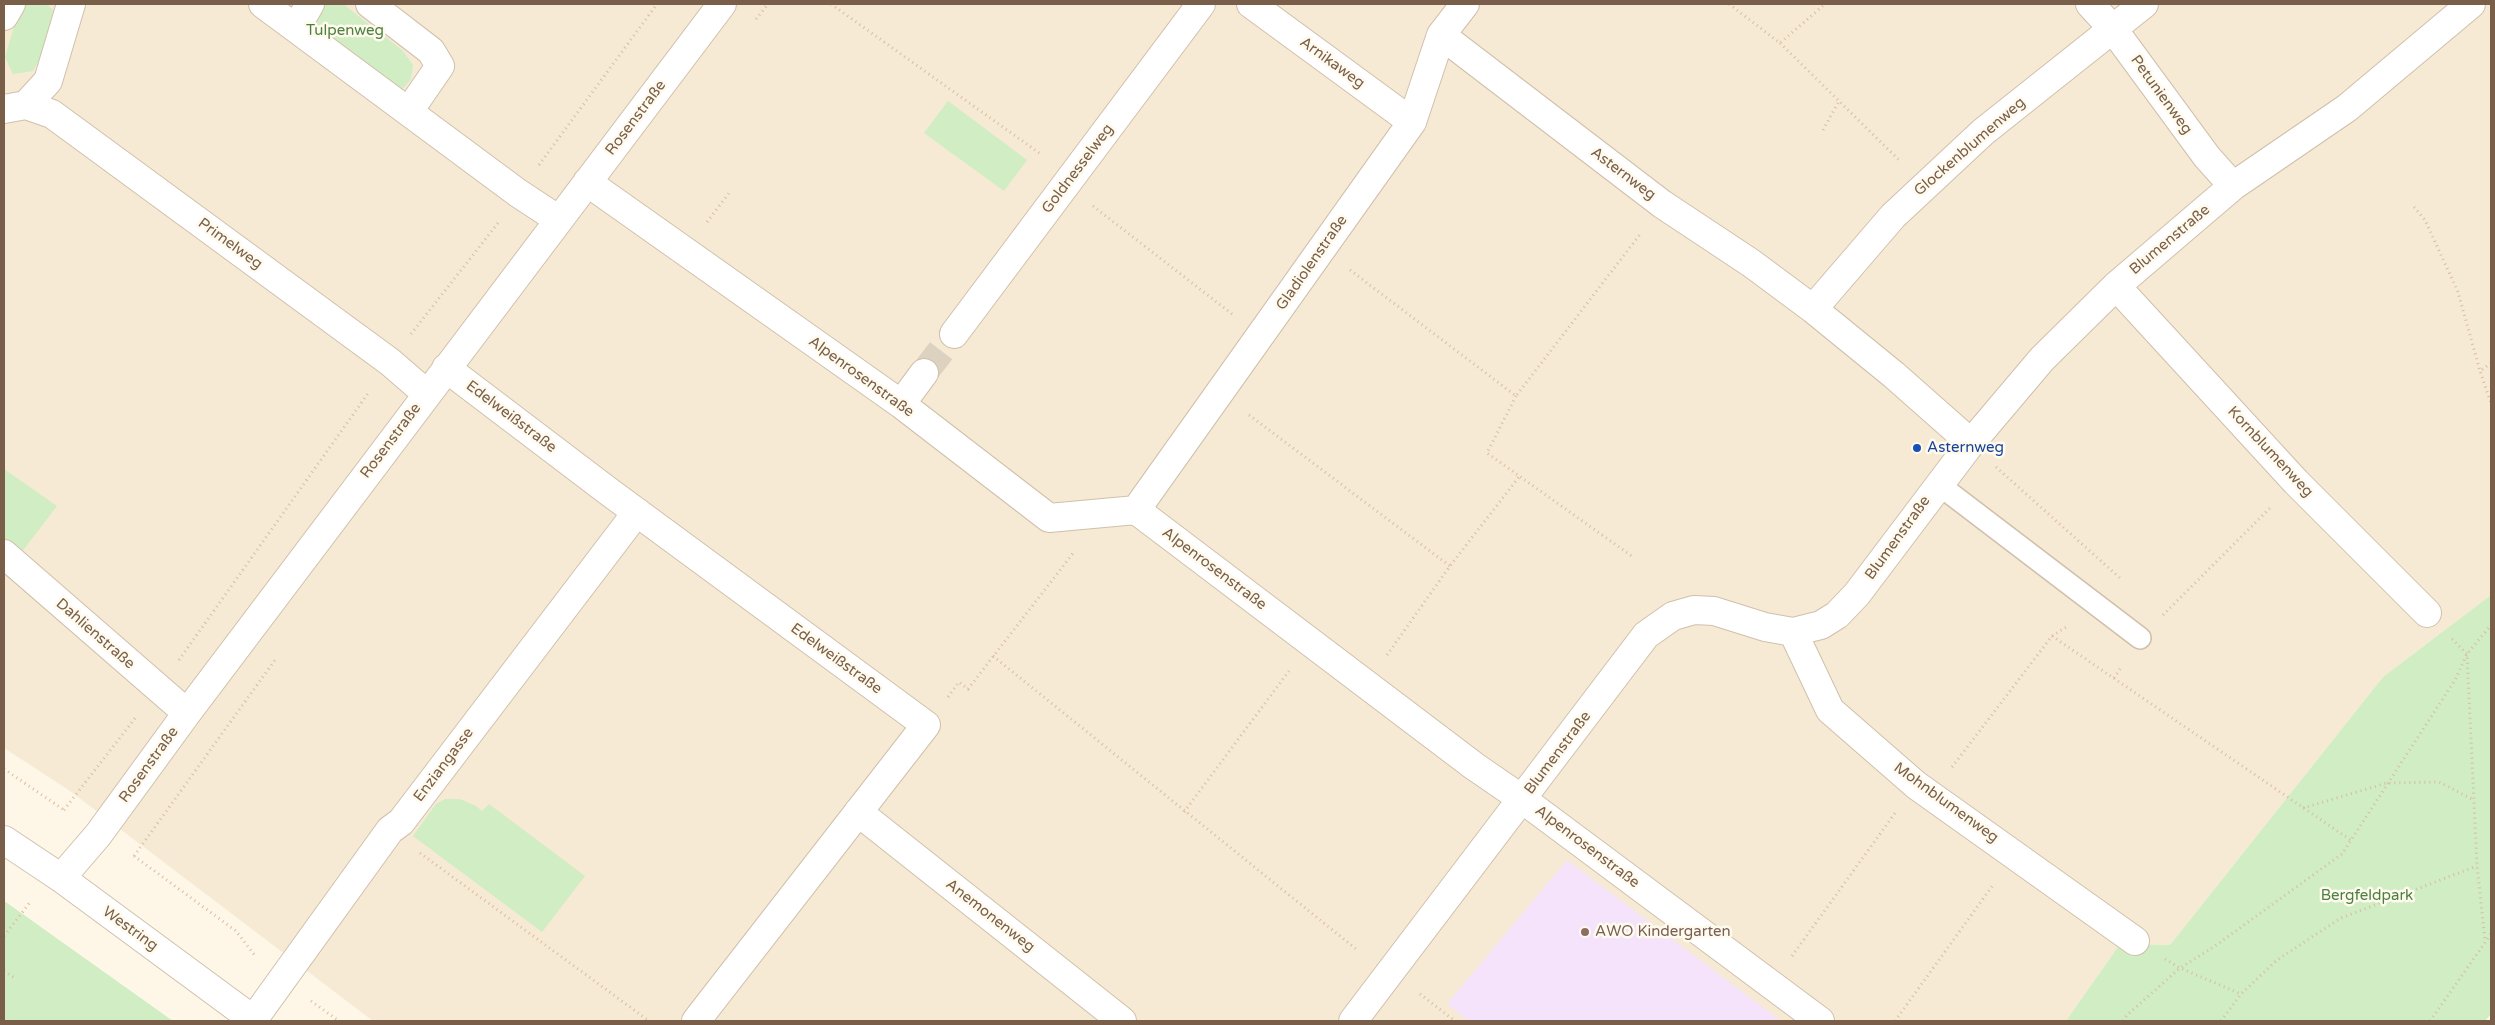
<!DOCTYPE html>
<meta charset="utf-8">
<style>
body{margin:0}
#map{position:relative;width:2495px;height:1025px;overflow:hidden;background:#fef7e7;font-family:"Varela Round",sans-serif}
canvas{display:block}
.frame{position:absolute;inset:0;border:5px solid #795f49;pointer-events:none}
</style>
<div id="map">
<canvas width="2495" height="1025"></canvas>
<div class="frame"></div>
</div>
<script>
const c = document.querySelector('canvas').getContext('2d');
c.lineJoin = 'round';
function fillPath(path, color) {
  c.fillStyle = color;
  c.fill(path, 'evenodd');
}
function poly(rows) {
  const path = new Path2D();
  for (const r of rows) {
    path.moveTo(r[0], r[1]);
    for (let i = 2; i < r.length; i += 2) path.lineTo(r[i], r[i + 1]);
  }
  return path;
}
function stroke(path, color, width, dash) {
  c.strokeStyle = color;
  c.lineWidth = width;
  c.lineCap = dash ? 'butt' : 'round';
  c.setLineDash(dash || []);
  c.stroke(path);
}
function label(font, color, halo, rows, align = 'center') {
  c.font = font + ' "Varela Round",sans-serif';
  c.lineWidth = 5;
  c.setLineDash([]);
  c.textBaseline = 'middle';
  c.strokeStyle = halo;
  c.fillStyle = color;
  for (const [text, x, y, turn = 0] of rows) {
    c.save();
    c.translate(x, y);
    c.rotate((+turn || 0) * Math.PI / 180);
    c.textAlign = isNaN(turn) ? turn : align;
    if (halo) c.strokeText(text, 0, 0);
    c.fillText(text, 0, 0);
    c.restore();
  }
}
fillPath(poly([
 [4,4,2491,4,2491,595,2383,677,2170,945,2120,944,2066,1021,373,1021,70,791,4,748]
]), '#f6ead5');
fillPath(poly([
 [1567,860,1781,1021,1469,1021,1447,1004]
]), '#f4e3fa');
fillPath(poly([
 [27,4,46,4,53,10,45,49,33,71,13,74,5,57,17,17],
 [320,4,343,4,402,50,413,65,411,79,401,91,310,31],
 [948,101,1027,160,1004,191,924,133],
 [4,469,57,506,21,553,4,538],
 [2491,595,2491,1014,2485,1021,2066,1021,2120,944,2170,945,2383,677],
 [445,799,460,799,476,806,482,811,489,804,585,876,542,932,413,836,436,804],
 [4,901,10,905,173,1021,4,1021]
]), '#d0edc4');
stroke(poly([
 [924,373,954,334]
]), '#ddd1c0', 28, [28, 14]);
const lane = poly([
 [1938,484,2140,638]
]);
const street = poly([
 [263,4,518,193,559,220],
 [370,4,431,51,440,66,409,111],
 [1251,4,1412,122],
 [2090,4,2113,29,2207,157,2233,186],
 [4,16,11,4],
 [296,28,310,4],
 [1441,35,1662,204,1751,263,1813,309,1894,375,1971,443],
 [26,105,52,114,390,362,427,394],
 [4,109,26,105,48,81,71,4],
 [587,182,901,404,1049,518,1136,510,1474,766,1522,799,1820,1021],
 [2116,286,2296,482,2427,613],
 [1813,309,1893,216,1983,132,2144,4],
 [954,334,1201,4],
 [446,368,608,491,926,725,696,1021],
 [901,404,924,373],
 [1136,510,1412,122,1441,35,1465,4],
 [4,554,187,713],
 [1793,632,1830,710,1916,785,2135,941],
 [858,812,1122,1021],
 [4,840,61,878,255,1021],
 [61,878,98,835,187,713,722,4],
 [253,1020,390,830,401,822,637,512],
 [1353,1021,1646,635,1673,616,1694,610,1714,611,1765,627,1793,632,1821,625,1837,615,1857,594,1971,443,2042,359,2116,286,2233,186,2347,108,2471,4]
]);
stroke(lane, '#d0c0ab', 24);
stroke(street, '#d0c0ab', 30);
stroke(poly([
 [831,4,1042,155],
 [1729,4,1780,43,1825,4],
 [756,19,768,4],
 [1780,43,1901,162],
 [1823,130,1838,103],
 [539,165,657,4],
 [1093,206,1232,314],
 [2414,207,2425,220,2458,292,2480,371],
 [707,222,729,193],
 [1350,270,1516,396,1641,233],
 [411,334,498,223],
 [2491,363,2480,371,2491,403],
 [1516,396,1487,453,1633,557],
 [1249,415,1450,566],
 [1996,467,2120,578],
 [2163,615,2271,507],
 [2052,636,2352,841],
 [2452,639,2467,654,2477,866,2485,940],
 [1387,655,1450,566,1519,477],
 [993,656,1356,949],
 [179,660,369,392],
 [2114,678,2122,666],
 [948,697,959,682,968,689,1074,552],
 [1952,767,2052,636,2068,626],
 [4,769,64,810],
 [2303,808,2387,783,2439,782,2474,800],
 [64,810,136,717],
 [1184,812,1289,671],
 [420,853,649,1021],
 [134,856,275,660],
 [134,856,236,931,256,957],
 [4,936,31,901],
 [1792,956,1895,813],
 [2165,959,2180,968,2241,994],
 [4,971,15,978],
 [1420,994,1455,1021],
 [311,1001,339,1021],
 [1895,1021,1993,885],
 [2123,1021,2127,1015,2180,968,2215,946,2342,854,2455,680,2467,654,2491,625],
 [2221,1021,2241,994,2277,960,2341,918,2477,866],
 [2430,1021,2491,934]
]), '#dabc9f', 3, [1, 4]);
stroke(lane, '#fff', 21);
stroke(street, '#fff', 28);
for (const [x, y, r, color] of [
 [1917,448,5,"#1a4fb4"],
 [1585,932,5,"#8d6e63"]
]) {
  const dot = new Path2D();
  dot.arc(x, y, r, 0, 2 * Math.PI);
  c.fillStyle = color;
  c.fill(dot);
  stroke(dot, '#fffaee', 2);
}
label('15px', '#4c8040', '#fffaee', [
 ["Tulpenweg",345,31],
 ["Bergfeldpark",2367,896]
]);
label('15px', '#795f49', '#fffaee', [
 ["Arnikaweg",1332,63,36],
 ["Petunienweg",2161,95,54],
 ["Rosenstraße",636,118,-53],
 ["Glockenblumenweg",1970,147,-41],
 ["Goldnesselweg",1078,169,-53],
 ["Asternweg",1623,174,37],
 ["Blumenstraße",2170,240,-40],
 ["Primelweg",230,244,36],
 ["Gladiolenstraße",1312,263,-55],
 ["Alpenrosenstraße",861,377,36],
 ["Edelweißstraße",511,417,37],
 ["Rosenstraße",391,441,-53],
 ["Kornblumenweg",2270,452,47],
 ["Blumenstraße",1898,538,-54],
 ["Alpenrosenstraße",1214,569,37],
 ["Dahlienstraße",95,634,41],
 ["Edelweißstraße",836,659,36],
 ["Blumenstraße",1558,753,-53],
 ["Rosenstraße",149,765,-54],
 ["Enziangasse",444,765,-53],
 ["Mohnblumenweg",1946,803,36],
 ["Alpenrosenstraße",1587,847,37],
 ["Anemonenweg",990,916,38],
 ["Westring",130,929,36]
]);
label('15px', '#164399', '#fffaee', [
 ["Asternweg",1927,448]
], 'left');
label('15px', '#785e54', '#fffaee', [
 ["AWO Kindergarten",1595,932]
], 'left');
</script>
